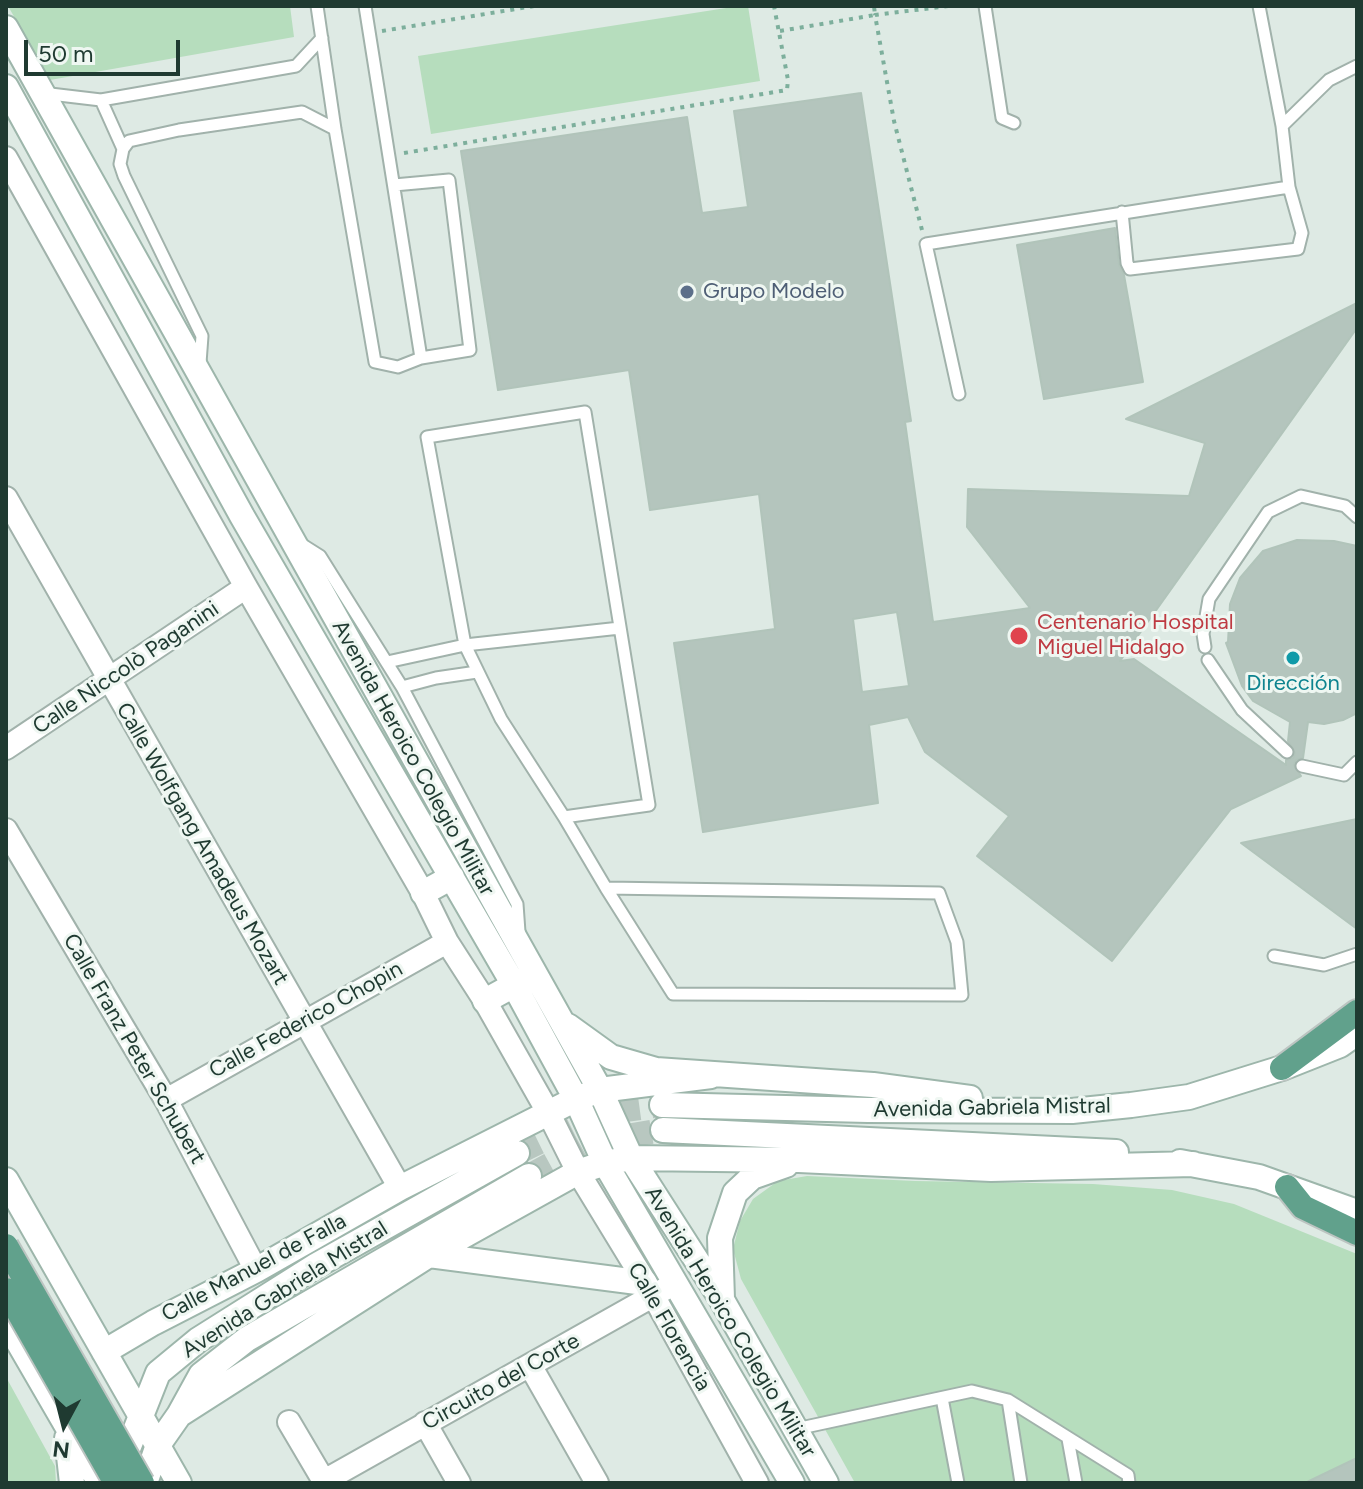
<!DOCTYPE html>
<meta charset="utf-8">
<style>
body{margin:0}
#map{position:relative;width:1363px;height:1489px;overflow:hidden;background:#deeae4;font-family:Figtree,sans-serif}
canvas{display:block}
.frame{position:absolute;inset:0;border:8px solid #1f3a31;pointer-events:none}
.north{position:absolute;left:24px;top:1385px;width:80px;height:80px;-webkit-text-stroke:6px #eff7f2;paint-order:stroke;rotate:187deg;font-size:22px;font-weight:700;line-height:32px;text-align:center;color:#1f3a31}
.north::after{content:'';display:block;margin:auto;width:28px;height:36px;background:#1f3a31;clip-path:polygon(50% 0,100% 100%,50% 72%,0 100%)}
.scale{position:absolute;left:24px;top:40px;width:156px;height:36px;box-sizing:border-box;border:4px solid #1f3a31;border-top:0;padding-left:10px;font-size:24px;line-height:28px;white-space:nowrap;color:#1f3a31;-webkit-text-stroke:6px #eff7f2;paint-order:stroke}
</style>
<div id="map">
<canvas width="1363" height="1489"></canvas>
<div class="frame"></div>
<div class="north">N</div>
<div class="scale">50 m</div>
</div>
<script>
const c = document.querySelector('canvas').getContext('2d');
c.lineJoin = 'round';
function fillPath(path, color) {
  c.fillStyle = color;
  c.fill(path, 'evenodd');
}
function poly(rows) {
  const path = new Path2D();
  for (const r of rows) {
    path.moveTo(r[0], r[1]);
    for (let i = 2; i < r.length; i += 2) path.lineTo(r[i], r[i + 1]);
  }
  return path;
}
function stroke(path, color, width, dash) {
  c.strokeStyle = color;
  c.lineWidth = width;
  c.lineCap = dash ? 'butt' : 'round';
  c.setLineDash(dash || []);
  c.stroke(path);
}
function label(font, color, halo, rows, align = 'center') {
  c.font = font + ' Figtree,sans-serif';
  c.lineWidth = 6;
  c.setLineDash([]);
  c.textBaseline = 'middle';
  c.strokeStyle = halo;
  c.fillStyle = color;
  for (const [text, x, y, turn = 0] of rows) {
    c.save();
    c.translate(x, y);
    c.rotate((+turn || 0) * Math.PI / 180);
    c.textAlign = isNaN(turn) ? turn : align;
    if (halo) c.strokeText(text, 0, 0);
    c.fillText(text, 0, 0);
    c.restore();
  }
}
fillPath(poly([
 [8,6,290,6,294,37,50,80],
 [739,6,748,6,760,81,431,134,418,56],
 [807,1176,915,1181,1093,1184,1172,1190,1234,1204,1357,1254,1357,1483,855,1483,741,1279,733,1249,740,1221,753,1199,778,1181],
 [6,1377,55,1466,56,1483,6,1483]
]), '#b6ddbd');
const building = poly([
 [861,93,911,421,905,422,933,622,1030,608,967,527,968,489,1189,496,1205,443,1126,419,1357,303,1357,328,1120,661,1134,659,1286,765,1286,760,1293,758,1295,753,1288,741,1290,722,1253,701,1242,686,1226,643,1228,642,1230,604,1240,578,1263,551,1297,540,1334,541,1357,546,1357,713,1343,720,1324,724,1308,722,1303,758,1296,760,1294,765,1301,776,1231,809,1112,961,977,856,1009,816,925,752,908,717,869,725,878,803,703,832,674,643,775,629,759,494,650,510,629,370,498,390,461,151,687,117,702,213,748,207,734,111,861,93],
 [897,612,909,686,862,692,853,619,897,612],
 [1115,228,1119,264,1124,275,1143,382,1044,399,1017,245,1115,228],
 [1357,819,1357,929,1241,843,1357,819],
 [1357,1458,1357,1483,1305,1483,1357,1458]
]);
fillPath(building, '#b4c5bd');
stroke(building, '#b1c4ba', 2);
stroke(poly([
 [517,1153,597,1114,662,1105],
 [529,1176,591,1142,663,1130]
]), '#b8c7c0', 24, [24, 12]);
const lane = poly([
 [317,6,335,129,375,362,398,367,421,358,470,350,449,180,394,185],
 [365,6,421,358],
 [985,6,1002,118,1014,123],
 [42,93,101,100,296,66,322,38],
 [101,100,123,149],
 [1282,126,1329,80,1357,66],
 [1122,212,1127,263,1130,269,1298,249,1302,233,1289,187,1282,126,1259,6],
 [200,363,202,336,124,176,120,164,123,149,129,141,179,130,302,112,335,129],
 [959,394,926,244,1289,187],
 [301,544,320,556,402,687,517,904,519,932],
 [1205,647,1203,634,1209,599,1268,512,1301,496,1345,506,1357,517],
 [1208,660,1242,710,1287,752],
 [387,662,465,645,620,628],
 [402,687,436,678,477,672],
 [1302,766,1344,775,1357,762],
 [564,817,649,805,585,412,427,437,465,645,501,719,564,817,606,888,673,994,962,995,957,942,939,893,606,888],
 [1274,956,1324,965,1357,954],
 [942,1398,958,1483],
 [1008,1400,1021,1483],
 [796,1429,972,1391,1008,1400,1128,1475,1129,1483],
 [1068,1439,1076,1483]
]);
const street = poly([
 [6,158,246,587,423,893,447,942,485,1001,548,1112,578,1172,653,1295,757,1483],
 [6,498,400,1188],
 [6,748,246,587],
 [6,830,166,1100,256,1270],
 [166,1100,447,942],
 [531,1367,597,1483],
 [289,1422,325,1483],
 [425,1423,459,1483],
 [324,1481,665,1289]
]);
const secondary = poly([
 [6,28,600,1090,631,1158,722,1300,826,1483],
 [6,87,242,516,514,985,576,1099,605,1163,792,1483],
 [423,893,452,877],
 [485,1001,514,985],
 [568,1026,611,1057,656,1070,873,1085,970,1098],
 [662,1105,868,1110,1072,1111,1131,1105,1189,1097,1282,1068,1340,1045,1357,1033],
 [663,1130,1116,1152],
 [1180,1162,1259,1177,1357,1212],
 [6,1180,179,1483],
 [429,1255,645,1283],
 [722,1299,720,1238,735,1193,752,1177,786,1165],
 [6,1321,100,1483],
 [104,1352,153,1323,256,1270,400,1188,576,1099,600,1090,711,1076],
 [179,1415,429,1255,578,1172,605,1163,631,1158,799,1160,991,1169,1193,1164],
 [67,1438,72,1483],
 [120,1469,158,1373,198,1340,317,1265,517,1153],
 [145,1483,158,1445,179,1415,201,1375,247,1339,529,1176]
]);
const primary = poly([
 [1282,1068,1357,1012],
 [1287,1187,1303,1207,1357,1233]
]);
stroke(lane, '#a1b2ab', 15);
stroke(street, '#a1b2ab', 26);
stroke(secondary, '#9db6ab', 28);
stroke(primary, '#bcc4c1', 28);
stroke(poly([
 [382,31,534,6],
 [780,31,875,15,874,6],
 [404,153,787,90,788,80,774,6],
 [922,230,894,121,875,15,948,6]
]), '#7daf9c', 4, [4, 6]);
stroke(lane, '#fff', 11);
stroke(street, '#fff', 22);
stroke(secondary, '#fff', 24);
stroke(primary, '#61a18c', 24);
const primaryBridge = poly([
 [6,1246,142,1483],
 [6,1290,116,1483]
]);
stroke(primaryBridge, '#bcc4c1', 28, []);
stroke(primaryBridge, '#61a18c', 24);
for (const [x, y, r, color] of [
 [687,292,8,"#5c6f8a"],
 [1019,636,10,"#e0444e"],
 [1293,658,8,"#0f9aa8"]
]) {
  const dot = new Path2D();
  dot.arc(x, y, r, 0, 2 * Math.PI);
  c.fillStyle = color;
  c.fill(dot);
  stroke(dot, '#eff7f2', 3);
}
label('22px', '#4e5e75', '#eff7f2', [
 ["Grupo Modelo",703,292]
], 'left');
label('22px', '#be3a42', '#eff7f2', [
 ["Centenario Hospital",1037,623],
 ["Miguel Hidalgo",1037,648]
], 'left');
label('22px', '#1f3a31', '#eff7f2', [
 ["Calle Niccolò Paganini",126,668,-34],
 ["Avenida Heroico Colegio Militar",413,758,61],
 ["Calle Wolfgang Amadeus Mozart",202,844,60],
 ["Calle Federico Chopin",306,1020,-29],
 ["Calle Franz Peter Schubert",134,1049,60],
 ["Avenida Gabriela Mistral",992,1108,-1],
 ["Calle Manuel de Falla",254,1268,-28],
 ["Avenida Gabriela Mistral",285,1290,-32],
 ["Avenida Heroico Colegio Militar",730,1322,59],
 ["Calle Florencia",669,1327,60],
 ["Circuito del Corte",501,1382,-29]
]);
label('22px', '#0d838f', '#eff7f2', [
 ["Dirección",1293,684]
]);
</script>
